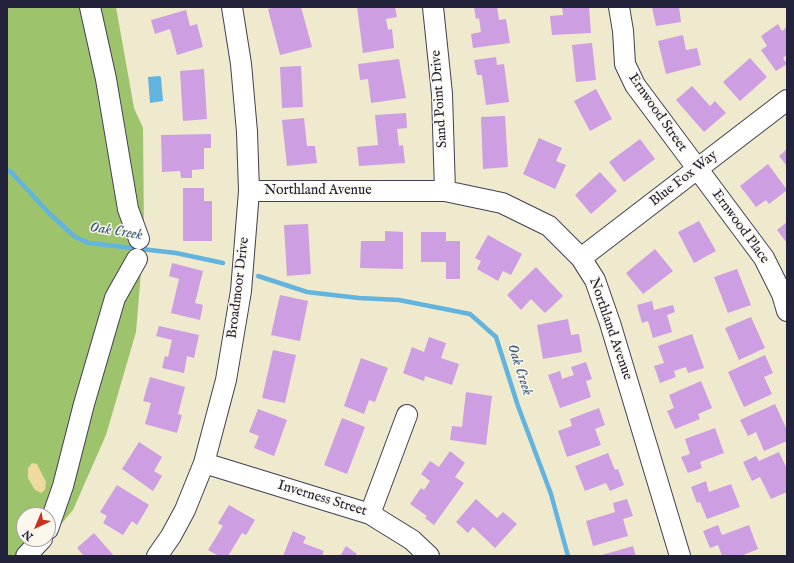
<!DOCTYPE html>
<style>
body{margin:0}
#map{position:relative;width:794px;height:563px;overflow:hidden;background:#efe9cd;font-family:"IM FELL English",serif}
canvas{display:block}
.frame{position:absolute;inset:0;border:8px solid #22223b;pointer-events:none}
.north{position:absolute;left:16px;top:507px;width:40px;height:40px;box-sizing:border-box;background:#fbf7ec;border:1px solid #a4a2a5;border-radius:50%;rotate:224deg;font-size:11px;font-weight:700;line-height:16px;text-align:center;color:#22223b}
.north::after{content:'';display:block;margin:auto;width:14px;height:18px;background:#c8321e;clip-path:polygon(50% 0,100% 100%,50% 72%,0 100%)}
</style>
<div id="map">
<canvas width="794" height="563"></canvas>
<div class="frame"></div>
<div class="north">N</div>
</div>
<script>
const c = document.querySelector('canvas').getContext('2d');
c.lineJoin = 'round';
function fillPath(path, color) {
  c.fillStyle = color;
  c.fill(path, 'evenodd');
}
function poly(rows) {
  const path = new Path2D();
  for (const r of rows) {
    path.moveTo(r[0], r[1]);
    for (let i = 2; i < r.length; i += 2) path.lineTo(r[i], r[i + 1]);
  }
  return path;
}
function stroke(path, color, width, dash) {
  c.strokeStyle = color;
  c.lineWidth = width;
  c.lineCap = dash ? 'butt' : 'round';
  c.setLineDash(dash || []);
  c.stroke(path);
}
function label(font, color, halo, rows, align = 'center') {
  c.font = font + ' "IM FELL English",serif';
  c.lineWidth = 3;
  c.setLineDash([]);
  c.textBaseline = 'middle';
  c.strokeStyle = halo;
  c.fillStyle = color;
  for (const [text, x, y, turn = 0] of rows) {
    c.save();
    c.translate(x, y);
    c.rotate((+turn || 0) * Math.PI / 180);
    c.textAlign = isNaN(turn) ? turn : align;
    if (halo) c.strokeText(text, 0, 0);
    c.fillText(text, 0, 0);
    c.restore();
  }
}
fillPath(poly([
 [7,7,116,7,134,108,143,128,144,236,136,332,106,435,73,510,34,556,7,556],
 [24,515,48,515,48,539,24,539]
]), '#9dc36d');
fillPath(poly([
 [32,463,37,464,46,482,45,490,41,493,35,490,28,478,28,468]
]), '#eeda9e');
fillPath(poly([
 [159,76,161,77,163,101,150,103,148,77]
]), '#62b3dd');
stroke(poly([
 [7,170,11,172,49,213,75,237,89,243,176,253,223,263],
 [258,276,307,292,359,298,399,300,470,314,496,337,518,406,551,494,568,556]
]), '#62b3dd', 4.5);
fillPath(poly([
 [276,7,301,7,312,47,280,55,268,9],
 [357,7,395,7,397,17,386,19,388,30,392,29,394,48,363,53],
 [474,7,497,7,499,20,506,19,510,43,473,48,471,34,481,32,479,18,476,19],
 [562,7,589,7,591,33,552,35,550,16,563,15],
 [652,7,679,7,681,22,656,26],
 [186,10,190,26,197,24,203,47,177,55,170,29,155,34,151,20],
 [778,24,782,31,787,27,787,55,783,58,787,64,776,71,761,50,767,46,761,36],
 [683,35,686,50,697,48,701,65,666,74,658,41],
 [592,43,596,80,576,82,572,45],
 [496,57,497,65,504,64,509,102,486,105,482,75,477,75,474,60],
 [750,58,767,77,740,101,723,82],
 [399,59,406,98,371,103,368,79,360,80,358,64],
 [301,66,303,107,282,108,280,67],
 [204,69,207,119,183,121,180,71],
 [692,86,710,106,715,101,726,113,704,132,676,100],
 [596,89,612,119,590,131,574,101],
 [406,113,407,128,397,129,399,146,403,145,405,163,359,166,357,147,378,145,375,115],
 [505,116,508,167,483,169,481,117],
 [304,118,307,146,315,146,317,163,287,166,282,120],
 [211,134,211,148,204,148,204,169,192,170,192,178,181,178,180,171,162,172,161,135],
 [539,138,562,148,556,161,566,165,555,189,523,174],
 [640,139,655,159,624,182,609,162],
 [787,149,787,166,779,156],
 [768,164,787,190,769,204,766,200,756,207,740,186],
 [600,172,617,191,591,214,575,195],
 [183,188,204,188,204,201,212,201,212,241,183,241],
 [699,221,716,251,694,263,678,232],
 [787,222,787,243,777,230],
 [308,224,311,274,287,276,284,225],
 [385,231,403,232,403,269,360,268,361,241,385,241],
 [421,232,446,232,446,241,460,241,460,279,446,279,446,262,421,262],
 [488,235,522,254,511,275,503,271,498,281,477,269,481,261,475,258],
 [655,249,673,271,643,294,626,273],
 [172,263,203,271,195,303,203,305,200,320,171,313,179,279,169,276],
 [536,267,563,296,545,313,531,299,521,310,507,295],
 [737,269,751,305,728,313,714,277],
 [280,295,308,301,300,341,271,335],
 [652,301,654,310,673,305,675,312,667,315,672,332,653,338,648,321,642,323,637,305],
 [751,317,765,348,739,360,725,328],
 [568,319,571,335,579,334,582,352,543,359,537,325],
 [159,326,199,335,194,358,187,356,184,373,162,368,165,356,168,357,172,340,156,336],
 [692,334,704,368,688,373,686,367,674,371,676,377,660,383,654,366,664,363,658,346],
 [429,337,446,343,441,358,459,364,452,385,425,376,424,381,403,373,412,347,424,352],
 [273,350,296,355,285,403,262,398],
 [765,355,773,373,764,377,772,394,744,407,728,372],
 [361,358,388,368,375,402,369,400,364,414,344,406],
 [586,362,592,379,586,381,591,397,560,408,548,375,560,371,562,379,574,375,571,367],
 [150,377,185,387,178,414,182,415,177,433,145,424,151,403,143,401],
 [701,381,712,408,698,414,700,419,675,429,667,411,674,408,669,395],
 [466,392,492,396,486,445,450,440,452,426,462,427],
 [775,404,787,430,787,441,764,451,756,432,748,436,740,420],
 [599,408,605,425,595,429,601,445,567,457,558,431,572,426,570,419],
 [258,409,287,420,274,456,254,448,259,436,249,432],
 [342,418,365,427,347,474,324,465],
 [715,428,724,453,700,462,702,468,688,473,681,457,690,454,685,439],
 [139,442,162,457,154,471,162,476,153,491,122,469],
 [450,451,465,463,455,477,464,483,434,525,425,518,427,516,410,504,421,488,424,490,430,481,421,474,430,461,439,467],
 [779,452,787,469,787,492,771,499,760,477,752,481,743,462,756,456,759,461],
 [608,453,615,470,618,469,624,485,610,491,606,483,585,491,575,466],
 [706,481,709,492,731,484,740,507,707,519,700,502,697,503,691,487],
 [117,485,149,505,137,525,132,521,123,535,103,523,107,516,100,512],
 [476,499,497,518,503,512,517,524,495,548,473,527,468,533,456,522],
 [627,499,633,516,623,519,628,536,593,546,586,521,615,512,613,503],
 [229,505,255,520,246,535,242,533,228,556,219,556,208,550,223,526,218,523],
 [718,525,722,535,749,525,758,549,741,556,722,556,718,545,710,548,703,531],
 [293,531,306,537,303,543,324,551,322,556,283,556],
 [94,533,114,556,84,556,77,548],
 [346,546,357,554,355,556,340,556],
 [633,546,636,556,603,556,602,555]
]), '#cd9ee1');
const minor = poly([
 [90,7,106,79,128,209,139,239],
 [433,7,442,94,445,191],
 [619,7,623,31,625,64,635,85,764,258,782,294,787,311],
 [249,191,445,191,502,203,549,226,581,258,595,280,610,323,680,556],
 [581,258,787,100],
 [204,463,370,514,412,540,429,556],
 [370,514,407,415],
 [48,529,63,486,84,404,115,298,137,259],
 [26,556,42,539],
 [157,556,171,536,185,510,204,463,226,380,241,291,249,191,247,132,241,64,232,7]
]);
stroke(minor, '#414051', 22);
stroke(minor, '#fff', 20);
label('14px', '#22223b', '#fbf7ec', [
 ["Sand Point Drive",440,99,-94],
 ["Ernwood Street",657,113,55],
 ["Blue Fox Way",684,179,-38],
 ["Northland Avenue",318,191],
 ["Ernwood Place",740,227,54],
 ["Broadmoor Drive",239,288,-83],
 ["Northland Avenue",610,329,71],
 ["Inverness Street",322,499,17]
]);
label('italic 15px', '#3c5c7c', '#fbf7ec', [
 ["Oak Creek",116,232,9],
 ["Oak Creek",519,370,72]
]);
</script>
